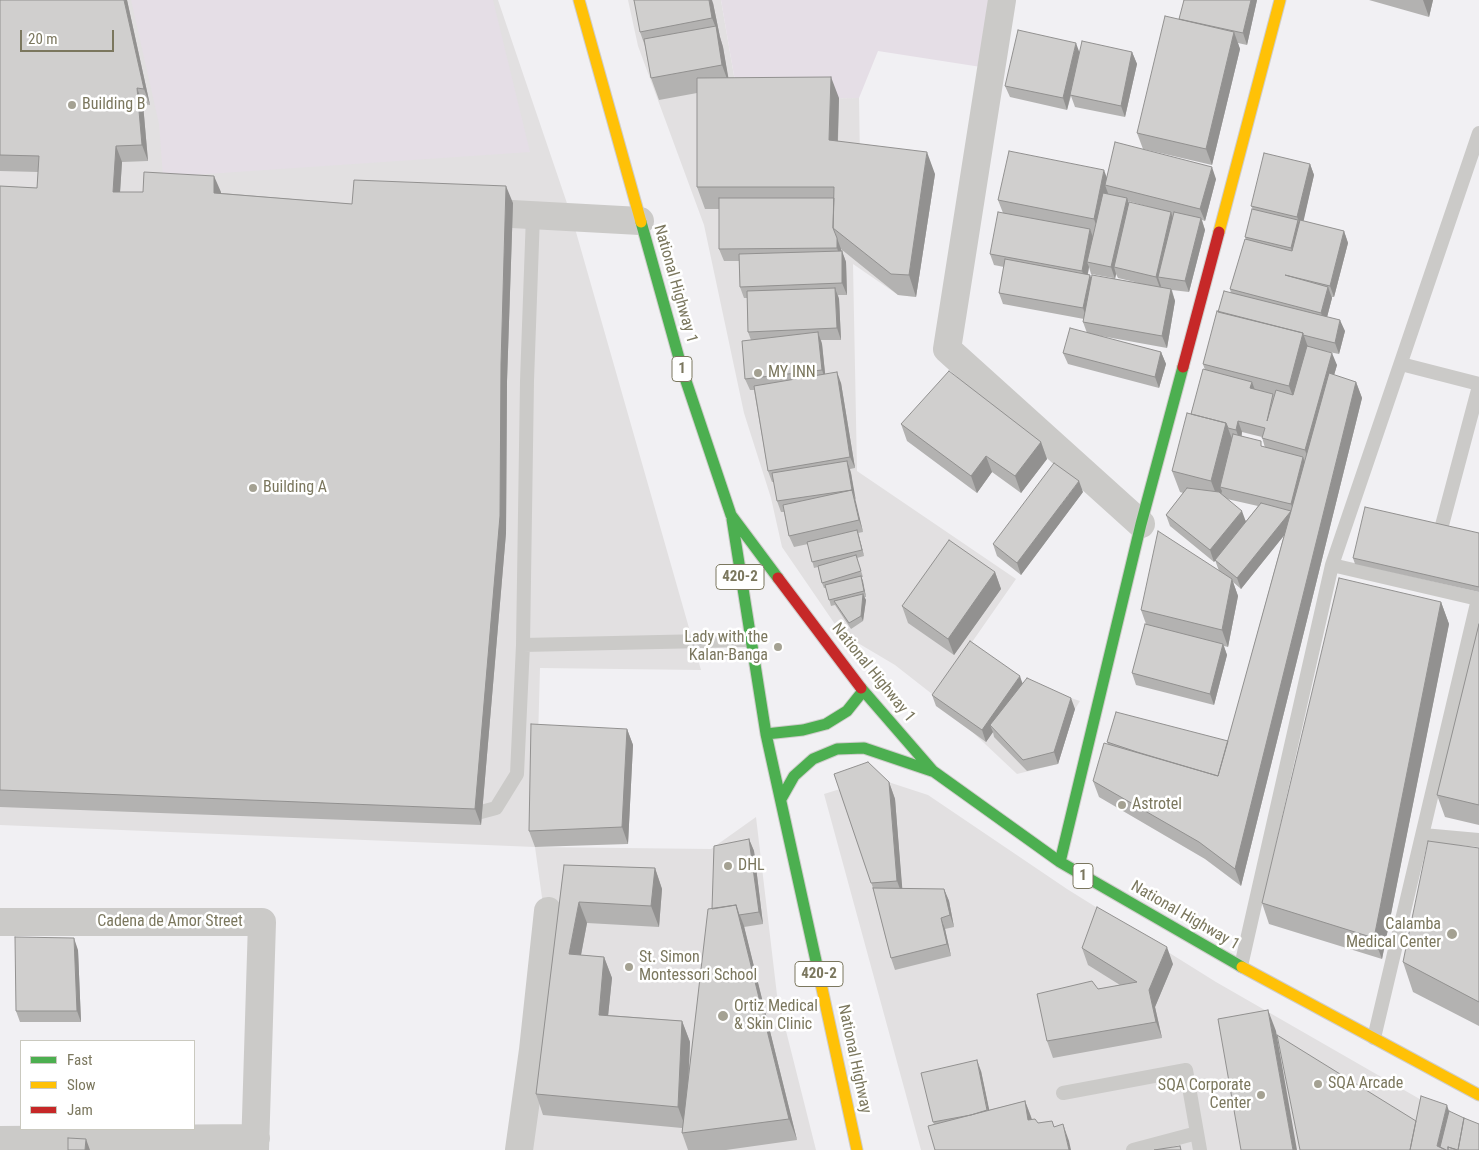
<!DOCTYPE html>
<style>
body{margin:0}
#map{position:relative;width:1479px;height:1150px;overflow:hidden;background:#f1f0f3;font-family:"Roboto Condensed",sans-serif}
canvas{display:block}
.legend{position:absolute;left:20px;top:1040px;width:175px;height:90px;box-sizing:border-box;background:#fff;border:1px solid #cac9bf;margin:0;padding:6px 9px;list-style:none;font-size:15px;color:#7b775e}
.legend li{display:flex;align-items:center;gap:10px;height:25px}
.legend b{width:25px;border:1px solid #cac9bf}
.scale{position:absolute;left:20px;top:30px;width:94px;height:22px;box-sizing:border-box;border:2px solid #7b775e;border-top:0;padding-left:6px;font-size:15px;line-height:18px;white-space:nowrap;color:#7b775e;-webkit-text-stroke:4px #fff;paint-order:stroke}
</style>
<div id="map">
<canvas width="1479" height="1150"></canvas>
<ul class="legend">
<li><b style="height:6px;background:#4caf50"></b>Fast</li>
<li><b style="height:6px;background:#ffc107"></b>Slow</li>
<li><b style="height:6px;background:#c62828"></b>Jam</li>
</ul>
<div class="scale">20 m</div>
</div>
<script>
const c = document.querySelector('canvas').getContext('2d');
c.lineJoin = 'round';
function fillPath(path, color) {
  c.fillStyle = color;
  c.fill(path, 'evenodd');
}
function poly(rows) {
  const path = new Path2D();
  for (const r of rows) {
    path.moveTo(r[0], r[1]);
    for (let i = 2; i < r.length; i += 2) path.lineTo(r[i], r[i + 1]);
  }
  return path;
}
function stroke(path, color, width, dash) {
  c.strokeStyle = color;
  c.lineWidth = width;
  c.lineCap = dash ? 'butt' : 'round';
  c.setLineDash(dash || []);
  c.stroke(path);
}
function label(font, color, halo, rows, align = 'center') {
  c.font = font + ' "Roboto Condensed",sans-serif';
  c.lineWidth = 5;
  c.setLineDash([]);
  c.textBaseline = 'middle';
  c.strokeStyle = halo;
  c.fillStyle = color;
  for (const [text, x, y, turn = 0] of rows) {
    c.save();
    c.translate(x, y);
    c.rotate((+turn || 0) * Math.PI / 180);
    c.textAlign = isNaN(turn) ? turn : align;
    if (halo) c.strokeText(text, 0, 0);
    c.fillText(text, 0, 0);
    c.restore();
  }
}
fillPath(poly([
 [0,0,498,0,572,218,701,670,540,668,535,847,711,849,756,817,777,995,816,1150,514,1150,544,912,535,847,0,825],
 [628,0,721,0,738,99,859,98,860,162,935,174,916,297,898,295,853,264,857,471,1016,579,970,645,1023,682,1080,701,1075,709,1058,764,1017,774,932,694,895,665,841,633,782,547,771,498,744,413,704,225,638,46],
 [876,778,928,795,1067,889,1216,982,1451,1117,1479,1150,921,1150,824,794]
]), '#e2e0e1');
fillPath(poly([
 [131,0,493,0,530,152,163,177,159,124],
 [721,0,992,0,981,67,878,51,859,98,738,99]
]), '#e5dee6');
const fast = poly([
 [641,222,682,369,731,515,778,578],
 [732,519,766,734,818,970],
 [861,688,933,771,1060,862,1242,967],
 [766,734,803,730,826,724,847,711,863,691],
 [781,799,794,776,813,759,837,749,864,748,932,771],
 [1060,862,1141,524,1183,367]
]);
const slow = poly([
 [579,0,641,222],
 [1219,232,1280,0],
 [1242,967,1479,1095],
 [818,970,857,1150]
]);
const jam = poly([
 [1183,367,1219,232],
 [778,578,861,688]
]);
stroke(fast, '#cfcdcb', 13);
stroke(slow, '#cfcdcb', 13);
stroke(jam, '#cfcdcb', 13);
stroke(poly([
 [1401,364,1479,384],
 [1441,529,1479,386],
 [1332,565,1478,599,1374,1038],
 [523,645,750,640],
 [481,812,496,808,517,774,523,645,527,381,533,215],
 [1423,835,1479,840],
 [1241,966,1332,565,1479,133],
 [1063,1093,1186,1070,1200,1150],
 [1133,1150,1197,1133]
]), '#cbcac8', 14);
stroke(poly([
 [1002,0,947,349,1141,524],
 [512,214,640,221],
 [0,922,262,922,255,1150],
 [0,1140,256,1138],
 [519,1150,533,1050,548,911]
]), '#cbcac8', 28);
stroke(fast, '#4caf50', 11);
stroke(slow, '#ffc107', 11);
stroke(jam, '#c62828', 11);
fillPath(poly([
 [0,0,127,0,150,105,143,104,148,161,122,162,120,192,221,192,221,193,352,204,513,203,507,381,506,533,481,825,0,807,0,186,37,188,38,172,0,171],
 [1257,0,1247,45,1238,43,1240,49,1212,165,1143,149,1137,133,1179,19],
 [1369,0,1433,0,1429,17],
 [713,3,720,37,723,47,728,78,839,98,838,141,935,174,916,297,898,295,841,249,846,262,847,295,838,295,839,299,841,340,821,340,822,344,825,374,841,383,855,468,850,469,851,473,855,501,863,532,858,533,864,556,857,558,863,577,861,577,866,597,864,597,866,600,863,621,851,629,835,605,831,606,826,588,824,588,822,583,818,567,814,568,808,544,794,547,789,536,784,512,781,512,777,501,774,482,772,482,768,471,754,390,750,390,745,379,751,340,748,332,747,298,744,298,740,287,739,261,724,261,719,249,719,209,705,209,697,187,697,93,659,100,651,78,645,46,640,32],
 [1132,52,1137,64,1125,117,1075,107,1071,96,1067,110,1010,97,1005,86,1080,54],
 [1310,164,1314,175,1303,221,1344,231,1348,243,1334,297,1332,297,1332,298,1327,317,1345,331,1339,354,1324,351,1337,365,1334,375,1356,382,1362,398,1241,886,1205,859,1099,797,1093,781,1108,744,1107,742,1228,741,1284,535,1241,589,1233,582,1238,596,1228,647,1224,646,1227,655,1214,705,1136,685,1132,673,1146,624,1141,610,1219,571,1215,560,1214,562,1170,526,1166,515,1183,493,1180,492,1172,471,1205,370,1203,364,1218,312,1231,293,1230,289,1246,239,1245,237,1253,209,1251,206],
 [1242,432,1262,437,1265,448,1242,436],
 [1227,499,1258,506,1246,521],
 [1107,177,1216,179,1205,221,1202,220,1205,230,1189,292,1172,290,1175,301,1167,348,1090,334,1161,352,1166,364,1159,388,1068,364,1063,353,1087,333,1083,322,1084,319,1003,304,999,293,1004,267,994,265,990,254,1003,213,998,200],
 [1128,201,1164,211,1128,203],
 [1089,267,1091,274,1113,278,1091,279,1090,275,1088,274],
 [1116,274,1118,278,1139,283,1115,279],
 [901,424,1041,442,1047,459,1021,493,992,472,977,493,907,441],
 [1083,492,1021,575,997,556,993,544],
 [1479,533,1479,592,1355,564,1353,558],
 [995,572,1001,589,954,655,908,623,902,606],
 [1441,602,1449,624,1382,959,1269,924,1262,903],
 [1479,624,1479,825,1445,817,1437,795],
 [1023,683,1075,709,1058,764,1027,771,994,737,993,732,986,742,936,706,932,695],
 [627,729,633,745,628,844,535,847,529,831],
 [834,774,889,782,895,799,902,889,944,889,949,901,954,927,945,929,951,956,895,970,891,958,873,888],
 [749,839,754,851,763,924,744,927,797,1140,726,1150,688,1150,682,1133,682,1128,543,1115,536,1094,564,865,655,868,662,889,659,927,587,923,581,955,604,957,612,978,608,1015,682,1021,690,1042,689,1070,712,909],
 [1479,848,1479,1026,1413,992,1403,962],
 [1082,948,1173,964,1155,1007,1162,1038,1053,1058,1047,1041,1098,989,1120,985,1088,965],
 [78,950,81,1022,20,1022,16,1011],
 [981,1071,989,1110,1025,1101,1032,1119,1038,1123,1052,1121,1054,1127,1069,1141,934,1124,933,1122]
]), '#b3b2b1');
fillPath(poly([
 [124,0,127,0,150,105,144,89],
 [709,0,712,0,713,3,720,37,723,47,730,87,722,65,716,28,712,18],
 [1251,0,1257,0,1247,45,1243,33],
 [1423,0,1433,0,1429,17],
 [1234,32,1240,49,1212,165,1206,149],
 [1076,43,1080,54,1067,110,1063,98],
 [1132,52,1137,64,1125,117,1121,106],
 [831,77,839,98,837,162,829,140],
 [137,88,143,104,148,161,142,145],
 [116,146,122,162,119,208,113,192],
 [927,152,935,174,916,297,909,275],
 [1310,164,1314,175,1302,228,1297,217],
 [1212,167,1216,179,1205,221,1200,209],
 [1104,170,1110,186,1105,185,1109,196,1100,236,1094,219],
 [214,176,221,192,221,210,214,193],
 [506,186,513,203,507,381,506,533,481,825,475,809,501,364],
 [1127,198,1131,209,1114,267,1116,274,1115,279,1111,267],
 [1171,212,1175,224,1158,277,1161,286,1160,288,1156,277],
 [1201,218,1205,230,1189,292,1185,281],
 [1298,220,1302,231,1295,259,1291,248],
 [1090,229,1094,240,1087,262,1089,267,1086,282,1082,271],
 [1344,231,1348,243,1334,297,1330,286],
 [837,238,841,249,841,260,837,248],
 [842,251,846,262,847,295,842,283],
 [1090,275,1094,286,1087,320,1083,308],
 [1328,287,1332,298,1325,325,1321,313],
 [835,288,839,299,841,340,837,328],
 [1171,289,1175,301,1167,348,1162,336],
 [1340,320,1345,331,1339,354,1335,343],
 [818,332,822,344,826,382,822,370],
 [1303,333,1309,350,1295,402,1289,386],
 [1161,352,1166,364,1159,388,1155,377],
 [1332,353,1337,365,1309,462,1305,450],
 [837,372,841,383,855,468,850,457],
 [1252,382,1256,393,1250,388],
 [1356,382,1362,398,1241,886,1235,869],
 [1238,421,1242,432,1240,441,1236,430],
 [1226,423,1234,444,1220,487,1222,491,1219,502,1211,481],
 [1041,442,1047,459,1021,493,1015,476],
 [986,456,992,472,977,493,971,476],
 [1303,457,1307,468,1295,515,1291,504],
 [847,461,851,473,856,501,852,490],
 [1079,481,1083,492,1021,575,1017,563],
 [852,490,856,502,863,532,859,520],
 [1242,511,1246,522,1214,562,1210,550],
 [1291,511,1295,522,1241,589,1237,578],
 [857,530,859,536,864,556,862,550],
 [995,572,1001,589,954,655,948,639],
 [861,576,863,581,866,597,864,591],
 [1232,579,1238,596,1228,647,1222,630],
 [863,594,866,600,863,621,861,616],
 [1441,602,1449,624,1382,959,1374,938],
 [1223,644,1227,655,1214,705,1210,694],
 [1020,676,1024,688,990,725,993,732,986,742,982,730],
 [1071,698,1075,709,1058,764,1054,752],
 [627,729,633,745,628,844,622,827],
 [889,782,895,799,903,897,897,881],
 [749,839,754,851,763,924,759,912],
 [655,868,662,889,659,927,651,906],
 [944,889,949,901,954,927,950,915],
 [579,902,587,923,577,976,569,954],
 [736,905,744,926,797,1140,789,1119],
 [941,918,945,929,951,956,947,944],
 [74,938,78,950,81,1022,77,1011],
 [1167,947,1173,964,1155,1007,1162,1038,1156,1022,1149,990],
 [604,957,612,978,606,1036,599,1015],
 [1268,1010,1276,1031,1297,1150,1293,1150],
 [682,1021,690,1042,686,1129,678,1107],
 [977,1060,981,1071,992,1123,988,1112],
 [1025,1101,1031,1117,1035,1136,1028,1120],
 [1447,1105,1451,1117,1443,1150,1437,1146],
 [1063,1124,1069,1141,1071,1150,1069,1150],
 [86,1139,90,1150,85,1150]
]), '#929190');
const building = poly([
 [0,0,124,0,144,89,137,88,142,145,116,146,113,192,143,192,144,172,214,176,214,193,352,204,354,180,506,186,501,364,500,516,475,809,0,790,0,186,37,188,39,156,0,155,0,0],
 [634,0,709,0,712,18,640,32,634,0],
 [1184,0,1251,0,1243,33,1179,19,1184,0],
 [1165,16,1234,32,1206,149,1137,133,1165,16],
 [716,26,722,65,651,78,644,39,716,26],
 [1018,30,1076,43,1063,98,1005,86,1018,30],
 [1082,41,1132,52,1121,106,1070,95,1082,41],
 [831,77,829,140,927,152,909,275,891,274,833,228,834,187,697,187,697,78,831,77],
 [1115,142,1212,167,1200,209,1105,185,1115,142],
 [1009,151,1104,170,1094,219,998,200,1009,151],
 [1264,153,1310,164,1297,217,1251,206,1264,153],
 [1103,193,1127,198,1111,267,1087,262,1103,193],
 [719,198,834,198,833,228,837,238,837,248,719,249,719,198],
 [1129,202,1171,212,1156,277,1114,267,1129,202],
 [1252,209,1298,220,1291,248,1245,237,1252,209],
 [998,212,1090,229,1082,271,990,254,998,212],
 [1174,212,1201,218,1185,281,1158,277,1174,212],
 [1300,220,1344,231,1330,286,1285,275,1328,287,1321,313,1230,289,1245,239,1292,251,1300,220],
 [842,251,842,283,740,287,739,254,842,251],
 [1005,259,1090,275,1083,308,999,293,1005,259],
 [1092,275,1171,289,1162,336,1083,322,1092,275],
 [835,288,837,328,748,332,747,291,835,288],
 [1224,291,1340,320,1335,343,1303,335,1303,333,1218,312,1224,291],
 [1217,311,1303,333,1289,386,1203,364,1217,311],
 [1070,328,1161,352,1155,377,1063,353,1070,328],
 [818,332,822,370,745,379,742,341,818,332],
 [1307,346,1332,353,1305,450,1262,438,1265,428,1238,421,1236,430,1228,428,1226,423,1191,414,1203,369,1252,382,1250,388,1273,394,1267,421,1276,390,1293,395,1307,346],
 [949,371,1041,442,1015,476,986,456,971,476,901,424,949,371],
 [837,372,850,457,768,471,754,386,837,372],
 [1329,373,1356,382,1235,869,1199,842,1093,781,1104,743,1218,776,1329,373],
 [1187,413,1226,423,1211,481,1172,471,1187,413],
 [1233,434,1261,441,1261,446,1303,457,1291,504,1220,487,1233,434],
 [847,461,852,490,777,501,772,473,847,461],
 [1054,463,1079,481,1017,563,993,544,1054,463],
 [1187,488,1219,492,1242,511,1210,550,1166,515,1187,488],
 [852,490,859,520,789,536,783,505,852,490],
 [1261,503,1291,511,1237,578,1215,560,1261,503],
 [1365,507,1479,533,1479,587,1353,558,1365,507],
 [857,530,862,550,812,562,807,542,857,530],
 [1158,531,1232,579,1222,630,1141,610,1158,531],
 [949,540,995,572,948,639,902,606,949,540],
 [856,555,861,571,822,583,818,566,856,555],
 [861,576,864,591,829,600,825,585,861,576],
 [1339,578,1441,602,1374,938,1262,903,1339,578],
 [863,594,861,616,849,623,834,601,863,594],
 [1145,624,1223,644,1210,694,1132,673,1145,624],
 [1479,624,1479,805,1437,795,1479,624],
 [970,641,1020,676,982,730,932,695,970,641],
 [1027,678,1071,698,1054,752,1023,760,990,725,1027,678],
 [1116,712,1228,741,1218,776,1137,752,1107,742,1116,712],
 [531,724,627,729,622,827,529,831,531,724],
 [868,762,889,782,897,881,871,883,834,774,868,762],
 [749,839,759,912,739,915,736,905,712,909,714,846,749,839],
 [1428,841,1479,848,1479,1002,1403,962,1428,841],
 [564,865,655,868,651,906,579,902,569,954,604,957,599,1015,682,1021,678,1107,536,1094,564,865],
 [873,888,944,889,950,915,941,918,947,944,891,958,873,888],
 [736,905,789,1119,682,1133,708,909,736,905],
 [1097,907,1167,947,1149,990,1156,1022,1047,1041,1037,994,1092,981,1098,989,1137,982,1082,948,1097,907],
 [15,937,74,938,77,1011,16,1011,15,937],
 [1268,1010,1293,1150,1241,1150,1218,1019,1268,1010],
 [1277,1035,1416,1121,1410,1150,1300,1150,1277,1035],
 [977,1060,987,1110,971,1115,933,1122,921,1073,977,1060],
 [1421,1096,1447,1105,1437,1146,1446,1150,1410,1150,1421,1096],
 [1025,1101,1028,1120,1035,1119,1038,1123,1052,1121,1054,1127,1063,1124,1069,1150,935,1150,928,1126,1025,1101],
 [1449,1111,1464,1118,1458,1150,1448,1147,1448,1150,1446,1150,1440,1147,1449,1111],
 [1464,1118,1479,1124,1479,1150,1458,1150,1464,1118],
 [68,1138,86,1139,85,1150,68,1150,68,1138],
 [1180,1146,1181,1150,1154,1150,1180,1146],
 [1448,1147,1457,1150,1448,1150,1448,1147]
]);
fillPath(building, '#d0cfce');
stroke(building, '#929190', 1);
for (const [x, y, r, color] of [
 [72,105,5,"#a4a192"],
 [758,373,5,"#a4a192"],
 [253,488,5,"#a4a192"],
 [778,647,5,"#a4a192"],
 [1122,805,5,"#a4a192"],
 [728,866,5,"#a4a192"],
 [1452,934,6,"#a4a192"],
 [629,967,5,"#a4a192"],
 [723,1016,6,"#a4a192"],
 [1318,1084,5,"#a4a192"],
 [1261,1095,5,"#a4a192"]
]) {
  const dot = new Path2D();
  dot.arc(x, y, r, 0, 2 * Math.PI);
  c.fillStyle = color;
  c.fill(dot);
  stroke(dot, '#fff', 2);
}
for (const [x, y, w] of [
 [682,369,20],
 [740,577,48],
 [1083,876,20],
 [819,974,48]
]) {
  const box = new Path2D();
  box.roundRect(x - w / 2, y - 12.5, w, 25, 4);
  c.fillStyle = '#fff';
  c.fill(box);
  stroke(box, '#7b775e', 1);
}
label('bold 15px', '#7b775e', null, [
 ["1",682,369],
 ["420-2",740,577],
 ["1",1083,876],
 ["420-2",819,974]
]);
label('16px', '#7b775e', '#fff', [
 ["Building B",82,105],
 ["MY INN",768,373],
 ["Building A",263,488],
 ["Lady with the",768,638,"right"],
 ["Kalan-Banga",768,656,"right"],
 ["Astrotel",1132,805],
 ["DHL",738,866],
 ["Calamba",1441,925,"right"],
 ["Medical Center",1441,943,"right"],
 ["St. Simon",639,958],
 ["Montessori School",639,976],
 ["Ortiz Medical",734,1007],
 ["& Skin Clinic",734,1025],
 ["SQA Arcade",1328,1084],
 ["SQA Corporate",1251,1086,"right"],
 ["Center",1251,1104,"right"]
], 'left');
label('16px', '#7b775e', '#fff', [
 ["National Highway 1",675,284,74],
 ["National Highway 1",873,673,51],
 ["National Highway 1",1185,916,30],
 ["Cadena de Amor Street",170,922],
 ["National Highway",854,1059,78]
]);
</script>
